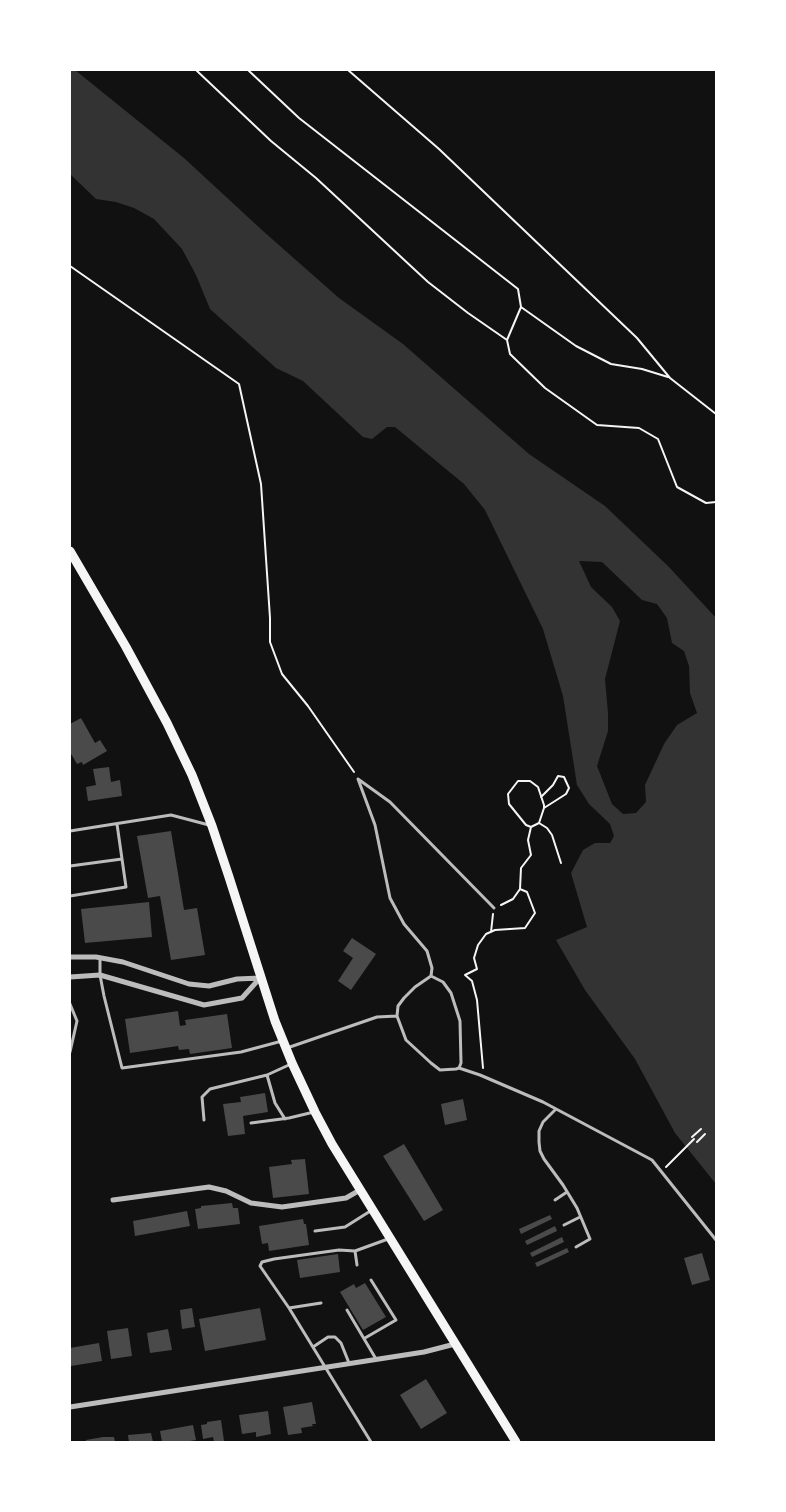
<!DOCTYPE html>
<style>
body{margin:0}
#map{position:relative;width:786px;height:1512px;overflow:hidden;background:#111;font-family:"Asap Condensed",sans-serif}
canvas{display:block}
.frame{position:absolute;inset:0;border:71px solid #fff;pointer-events:none}
</style>
<div id="map">
<canvas width="786" height="1512"></canvas>
<div class="frame"></div>
</div>
<script>
const c = document.querySelector('canvas').getContext('2d');
c.lineJoin = 'round';
function fillPath(path, color) {
  c.fillStyle = color;
  c.fill(path, 'evenodd');
}
function poly(rows) {
  const path = new Path2D();
  for (const r of rows) {
    path.moveTo(r[0], r[1]);
    for (let i = 2; i < r.length; i += 2) path.lineTo(r[i], r[i + 1]);
  }
  return path;
}
function stroke(path, color, width, dash) {
  c.strokeStyle = color;
  c.lineWidth = width;
  c.lineCap = dash ? 'butt' : 'round';
  c.setLineDash(dash || []);
  c.stroke(path);
}
fillPath(poly([
 [70,70,75,70,184,158,263,231,339,298,403,344,529,454,605,506,669,567,716,618,716,1184,675,1133,635,1059,585,990,556,940,587,927,571,873,583,850,595,843,610,843,614,836,610,824,589,804,577,785,563,696,543,629,485,510,464,484,395,427,387,427,372,439,363,437,303,381,276,368,210,309,196,275,182,249,154,219,134,208,116,202,96,199,70,174],
 [579,561,602,562,642,600,657,604,667,618,672,643,684,651,689,666,690,693,697,713,677,725,664,744,645,785,646,802,636,813,623,814,612,804,597,766,608,731,608,713,605,679,620,621,612,607,591,587]
]), '#333');
fillPath(poly([
 [81,718,95,743,100,740,107,751,83,765,82,762,77,764,70,752,70,724],
 [109,767,111,782,120,780,122,796,88,801,86,787,96,785,93,769],
 [171,831,184,910,197,908,205,955,171,960,160,896,148,898,137,836],
 [149,902,152,937,85,943,81,909],
 [352,938,376,954,351,990,338,981,353,958,343,951],
 [178,1011,180,1026,186,1025,185,1020,227,1014,232,1048,190,1054,189,1049,179,1050,178,1046,130,1053,125,1019],
 [265,1093,268,1112,243,1116,245,1134,228,1136,223,1104,241,1102,240,1097],
 [463,1099,467,1120,445,1125,441,1104],
 [404,1144,443,1210,424,1221,383,1156],
 [305,1159,309,1194,273,1198,269,1167,292,1164,291,1160],
 [232,1203,233,1208,238,1208,240,1224,198,1229,195,1209,201,1208,201,1206],
 [187,1211,190,1226,135,1236,133,1221],
 [550,1215,552,1219,521,1234,519,1229],
 [303,1219,304,1224,306,1224,309,1245,269,1251,268,1243,262,1244,259,1226],
 [555,1226,557,1231,527,1245,525,1241],
 [562,1237,564,1242,532,1257,530,1253],
 [567,1248,569,1252,537,1267,535,1263],
 [702,1253,710,1280,692,1285,684,1258],
 [338,1254,340,1272,300,1278,297,1260],
 [365,1283,386,1317,363,1330,340,1292,354,1284,356,1288],
 [192,1308,195,1327,182,1329,180,1310],
 [260,1308,266,1340,205,1351,199,1319],
 [128,1328,132,1356,111,1359,107,1331],
 [168,1329,172,1350,150,1353,147,1333],
 [99,1343,102,1361,71,1366,70,1348],
 [426,1379,447,1413,421,1429,400,1395],
 [312,1402,316,1424,312,1424,313,1426,301,1428,302,1433,288,1435,283,1407],
 [268,1411,271,1434,256,1437,256,1432,242,1434,239,1415],
 [221,1420,224,1441,214,1442,213,1437,203,1439,201,1425,207,1424,207,1422],
 [193,1425,196,1440,184,1442,162,1442,160,1431],
 [151,1433,153,1442,129,1442,128,1435],
 [103,1437,114,1437,115,1442,86,1442,86,1440]
]), '#4a4a4a');
stroke(poly([
 [196,70,271,141,316,178,428,282,468,313,507,340],
 [248,70,299,118,518,289,521,307,507,340,510,354,545,388,597,425,639,428,658,439,677,487,706,503,716,502],
 [348,70,439,149,637,338,670,378,716,414],
 [70,266,239,384,261,484,270,618,270,642,282,674,308,706,354,772],
 [521,307,576,346,611,364,642,369,668,377],
 [541,797,553,785,558,776,564,777,569,788,566,794,544,808],
 [539,823,547,828,552,835,561,863],
 [501,905,513,899,520,889],
 [491,932,493,914],
 [483,1068,477,1000,472,981,465,975,477,969,474,958,478,945,486,934,495,930,525,928,535,913,527,892,520,889,521,868,531,855,528,840,531,827,539,823,544,808,544,805,538,787,530,781,518,781,508,794,509,804,526,825,531,827],
 [692,1137,701,1129],
 [697,1142,705,1134],
 [666,1167,694,1139]
]), '#f5f5f5', 2);
stroke(poly([
 [70,831,171,815,209,825],
 [70,866,122,859],
 [70,896,126,887,117,824],
 [100,958,100,975,104,996,122,1068,241,1052,282,1041],
 [431,976,443,982,451,993,460,1021,461,1063,459,1068,456,1069,440,1070,431,1063,406,1040,397,1016,398,1006,404,998,415,987,431,976,432,968,427,951,404,924,390,898,375,825,358,779,390,802,494,908],
 [70,1004,77,1021,70,1052],
 [287,1048,377,1017,397,1016],
 [459,1068,480,1075,543,1102,652,1160,716,1240],
 [267,1075,275,1103,285,1119],
 [556,1109,543,1122,539,1131,539,1142,540,1151,544,1159,563,1185,577,1208,590,1239,576,1247],
 [204,1120,202,1097,210,1089,267,1075,291,1064],
 [251,1123,289,1118,314,1112],
 [555,1200,567,1192],
 [564,1225,580,1217],
 [315,1231,345,1227,372,1210],
 [355,1251,357,1265],
 [289,1308,321,1303],
 [347,1310,376,1359],
 [365,1338,396,1320,371,1280],
 [313,1347,328,1337,335,1337,341,1343,349,1363],
 [371,1442,289,1308,260,1266,262,1262,274,1259,339,1250,355,1251,388,1239]
]), '#bcbcbc', 3);
stroke(poly([
 [70,957,96,957,123,962,189,984,209,986,237,979,260,978],
 [70,977,100,975,204,1005,242,998,260,978],
 [113,1200,209,1187,226,1191,251,1203,282,1207,346,1198,360,1190],
 [70,1407,424,1352,455,1344]
]), '#bcbcbc', 5);
stroke(poly([
 [70,551,126,647,167,723,192,775,212,826,229,877,275,1021,292,1063,315,1112,332,1144,516,1442]
]), '#f5f5f5', 9);
</script>
